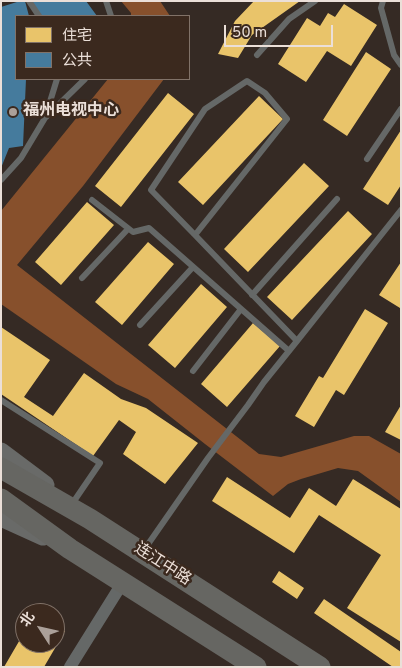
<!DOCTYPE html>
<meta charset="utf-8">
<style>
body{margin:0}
#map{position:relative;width:402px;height:668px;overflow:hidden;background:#352a24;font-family:Overpass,"Noto Sans SC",sans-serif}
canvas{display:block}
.frame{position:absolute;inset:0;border:2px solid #ebdfd8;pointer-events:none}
.legend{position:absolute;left:15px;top:15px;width:175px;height:65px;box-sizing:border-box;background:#3b291e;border:1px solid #817268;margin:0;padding:6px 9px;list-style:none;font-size:15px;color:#ebdfd8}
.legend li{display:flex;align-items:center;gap:10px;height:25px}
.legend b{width:25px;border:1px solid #817268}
.north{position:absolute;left:15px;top:603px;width:50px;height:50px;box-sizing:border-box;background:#3b291e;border:1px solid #817268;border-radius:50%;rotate:305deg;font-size:14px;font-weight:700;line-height:20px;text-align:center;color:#ebdfd8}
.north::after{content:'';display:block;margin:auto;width:18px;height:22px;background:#aba099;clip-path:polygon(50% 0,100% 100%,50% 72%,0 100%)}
.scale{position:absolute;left:224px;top:25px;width:109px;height:22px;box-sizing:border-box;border:2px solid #ebdfd8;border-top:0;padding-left:6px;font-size:15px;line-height:18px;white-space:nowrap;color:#ebdfd8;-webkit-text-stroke:4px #3b291e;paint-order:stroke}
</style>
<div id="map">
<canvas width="402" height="668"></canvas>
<div class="frame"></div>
<ul class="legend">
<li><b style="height:14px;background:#e9c46a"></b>住宅</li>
<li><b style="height:14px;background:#457b9d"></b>公共</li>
</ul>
<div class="north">北</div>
<div class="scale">50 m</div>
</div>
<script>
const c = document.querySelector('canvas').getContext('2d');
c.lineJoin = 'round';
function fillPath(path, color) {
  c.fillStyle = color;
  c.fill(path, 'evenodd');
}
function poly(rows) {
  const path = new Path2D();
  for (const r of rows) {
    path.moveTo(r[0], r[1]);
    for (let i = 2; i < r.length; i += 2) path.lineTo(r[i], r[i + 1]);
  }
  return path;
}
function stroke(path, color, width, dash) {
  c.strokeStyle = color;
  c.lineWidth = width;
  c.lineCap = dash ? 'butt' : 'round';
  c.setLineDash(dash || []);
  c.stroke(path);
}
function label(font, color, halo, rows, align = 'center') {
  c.font = font + ' Overpass,"Noto Sans SC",sans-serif';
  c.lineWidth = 5;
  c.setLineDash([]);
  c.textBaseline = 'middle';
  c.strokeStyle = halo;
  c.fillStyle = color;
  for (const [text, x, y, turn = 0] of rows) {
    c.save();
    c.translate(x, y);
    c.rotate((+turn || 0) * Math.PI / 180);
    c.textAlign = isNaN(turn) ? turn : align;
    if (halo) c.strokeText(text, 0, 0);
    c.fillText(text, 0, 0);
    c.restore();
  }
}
fillPath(poly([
 [121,1,160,1,170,16,131,16,131,13],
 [108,79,164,79,83,186,17,265,259,454,281,457,354,436,369,436,401,454,401,502,358,471,338,468,301,479,288,484,273,496,205,444,148,399,116,384,1,304,1,211]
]), '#87502c');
fillPath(poly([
 [254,1,300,1,252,35,238,58,218,54,235,21],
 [344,4,377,25,351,66,327,51,306,82,278,64,307,18,320,26,328,13,335,17],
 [366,52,391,69,347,136,323,120],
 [168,93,194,114,121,207,95,186],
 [259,96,283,119,203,205,178,182],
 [401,130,401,185,388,205,363,189],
 [304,163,329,186,248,272,224,249],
 [87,202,114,225,61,285,35,262],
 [348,211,372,234,292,320,267,297],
 [148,242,174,264,122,325,95,302],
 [401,262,401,306,400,308,379,295],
 [201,284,227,307,175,368,148,345],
 [365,309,388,323,344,395,336,390,314,427,295,416,319,376,323,378],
 [253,323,280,346,227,407,201,384],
 [1,327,50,360,24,397,53,416,84,373,121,399,146,408,198,443,165,484,123,454,136,432,119,420,93,456,1,394],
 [401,405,401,440,385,432],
 [227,477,290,518,309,488,336,506,353,479,401,509,401,642,347,608,381,555,319,515,294,553,212,501],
 [279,571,304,588,297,599,272,582],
 [324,599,401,652,401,667,393,667,314,613],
 [55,625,65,631,44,667,4,667,25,631,25,643,55,643]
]), '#e9c46a');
fillPath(poly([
 [20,1,25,1,29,16,16,16,16,79,26,79,23,146,9,148,1,168,1,7],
 [31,1,86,1,97,16,42,16]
]), '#457b9d');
stroke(poly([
 [29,1,39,16],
 [106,1,111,16],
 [383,1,381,8,394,55,401,65],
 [257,55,289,19,315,1],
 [46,117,85,79],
 [367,159,401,109],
 [1,180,21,158,45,118,57,79],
 [92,200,133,232,149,228,289,351],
 [195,235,287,119,265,93,247,81,205,109,151,190,195,235,297,341],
 [82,278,128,229],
 [252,295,337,199],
 [140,325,193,267],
 [193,371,241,309],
 [1,400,100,463,72,504],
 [144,550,208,458,248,405,264,382,297,341,401,210]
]), '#656867', 6);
stroke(poly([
 [70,667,123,582]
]), '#656867', 12);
stroke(poly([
 [1,452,45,485],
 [1,517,43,536]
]), '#696a68', 19);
stroke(poly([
 [1,468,90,519,320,667],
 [1,499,70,549,256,667]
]), '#666662', 21);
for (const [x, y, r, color] of [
 [13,112,5,"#aba099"]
]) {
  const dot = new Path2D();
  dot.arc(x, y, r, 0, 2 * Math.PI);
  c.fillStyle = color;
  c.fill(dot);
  stroke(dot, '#3b291e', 2);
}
label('bold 16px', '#ebdfd8', '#3b291e', [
 ["福州电视中心",23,112]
], 'left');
label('16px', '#ebdfd8', '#3b291e', [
 ["连江中路",162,565,33]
]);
</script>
